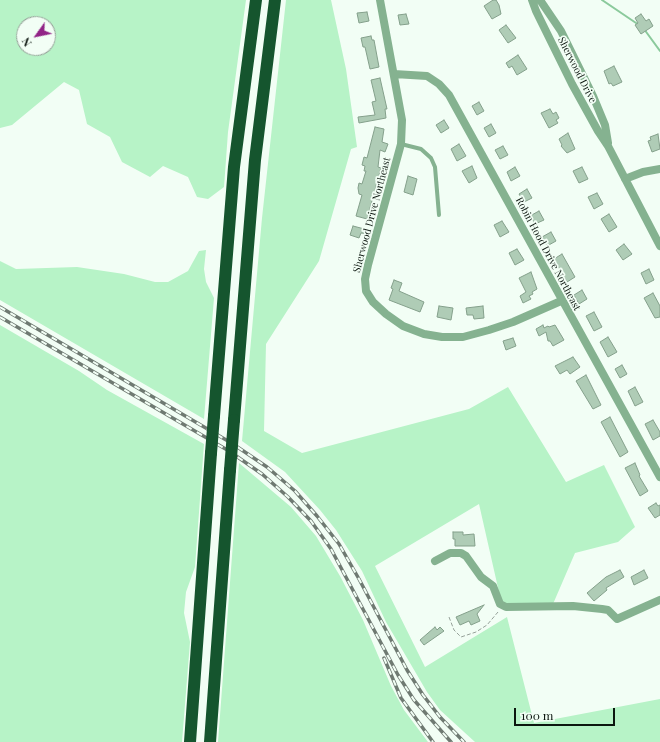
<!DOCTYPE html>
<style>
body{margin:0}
#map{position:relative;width:660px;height:742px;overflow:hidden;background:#f2fef5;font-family:"Playfair Display",serif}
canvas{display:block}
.north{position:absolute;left:16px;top:16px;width:40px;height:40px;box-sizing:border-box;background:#f2fef5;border:1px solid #96a199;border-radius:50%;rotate:237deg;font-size:11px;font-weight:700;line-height:16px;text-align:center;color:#0c160f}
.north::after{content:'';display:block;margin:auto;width:14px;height:18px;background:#912486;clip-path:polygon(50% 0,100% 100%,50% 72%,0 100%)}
.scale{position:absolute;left:514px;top:708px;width:101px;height:18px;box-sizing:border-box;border:2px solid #0c160f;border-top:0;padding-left:5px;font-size:12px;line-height:14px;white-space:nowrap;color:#0c160f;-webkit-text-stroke:3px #f2fef5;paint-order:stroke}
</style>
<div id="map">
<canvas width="660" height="742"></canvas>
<div class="north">N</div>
<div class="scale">100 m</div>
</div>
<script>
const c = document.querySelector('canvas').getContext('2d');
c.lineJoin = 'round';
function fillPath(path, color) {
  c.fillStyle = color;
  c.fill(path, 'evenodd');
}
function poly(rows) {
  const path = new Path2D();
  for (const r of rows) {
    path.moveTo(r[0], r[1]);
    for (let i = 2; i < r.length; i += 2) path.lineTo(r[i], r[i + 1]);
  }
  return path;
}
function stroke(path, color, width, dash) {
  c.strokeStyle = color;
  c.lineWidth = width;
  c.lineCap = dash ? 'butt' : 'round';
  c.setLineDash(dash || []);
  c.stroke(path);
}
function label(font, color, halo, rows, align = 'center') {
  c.font = font + ' "Playfair Display",serif';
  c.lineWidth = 3.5;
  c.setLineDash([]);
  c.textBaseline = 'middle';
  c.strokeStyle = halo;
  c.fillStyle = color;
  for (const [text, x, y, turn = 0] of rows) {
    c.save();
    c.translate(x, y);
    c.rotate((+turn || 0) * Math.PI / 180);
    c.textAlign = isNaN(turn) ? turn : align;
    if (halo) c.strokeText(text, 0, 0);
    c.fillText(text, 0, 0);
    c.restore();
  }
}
fillPath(poly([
 [0,0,246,0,228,132,224,187,208,199,197,197,188,177,163,166,150,177,122,162,110,137,87,124,79,90,64,82,12,125,0,128],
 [24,24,48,24,48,48,24,48],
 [286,0,331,0,346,69,357,147,351,149,319,261,266,344,264,431,302,453,469,409,508,387,566,482,604,465,635,527,618,542,575,553,553,604,507,605,501,601,479,504,375,566,425,667,507,617,534,723,660,699,660,742,475,742,440,710,427,692,386,622,362,571,336,530,320,510,285,472,242,441,262,218],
 [206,250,204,269,206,282,214,298,204,419,0,300,0,261,16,269,77,267,124,274,155,282,168,282,188,271,199,251],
 [0,325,79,371,107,390,204,444,195,567,186,592,184,613,190,642,182,742,0,742],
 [239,463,291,507,316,536,340,576,363,620,391,686,404,710,428,742,218,742]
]), '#b7f3c7');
stroke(poly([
 [602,0,639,25],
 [644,29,660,51]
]), '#8bca9c', 2);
const building = poly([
 [493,0,496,0,499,5,501,14,492,19,484,6,493,0],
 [367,12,369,21,359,23,357,13,367,12],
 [406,14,409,24,400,25,398,15,406,14],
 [641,14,646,21,649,19,653,26,641,34,635,25,638,23,635,18,641,14],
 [506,25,516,38,508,43,499,30,506,25],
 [371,36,372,40,374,40,379,67,370,69,365,47,363,47,361,38,371,36],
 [518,55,527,69,517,75,512,66,509,68,506,63,518,55],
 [614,66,622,82,613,86,611,83,609,84,604,71,614,66],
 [380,78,387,109,385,109,386,118,359,123,358,117,375,115,372,102,376,101,371,80,380,78],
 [479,102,484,111,477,115,472,106,479,102],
 [550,109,553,114,556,112,559,118,556,120,558,123,549,128,541,113,550,109],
 [444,120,449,128,441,133,436,125,444,120],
 [491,124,496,133,489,137,484,128,491,124],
 [375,127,384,129,382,142,388,144,385,152,380,150,378,167,381,168,367,219,356,216,362,195,359,194,358,188,359,183,362,184,366,171,364,171,365,166,362,165,364,157,367,158,375,127],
 [568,133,575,149,567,153,561,146,562,145,559,139,568,133],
 [658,134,660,149,652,152,648,141,651,140,650,137,658,134],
 [459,144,466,156,457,161,451,149,459,144],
 [503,146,508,155,500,159,495,150,503,146],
 [472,166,477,178,469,183,462,171,472,166],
 [515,167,520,176,511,181,507,172,515,167],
 [582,167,588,179,579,183,573,171,582,167],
 [408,176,417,179,413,195,404,192,408,176],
 [527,189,532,198,524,202,519,194,527,189],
 [597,193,603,204,594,209,588,197,597,193],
 [539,211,544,220,535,224,530,216,539,211],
 [609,214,617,227,609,232,601,219,609,214],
 [502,221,509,232,500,237,494,225,502,221],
 [353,226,372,231,371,234,361,233,359,238,350,235,353,226],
 [551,232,556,241,547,246,542,237,551,232],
 [624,244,632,254,623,260,616,250,624,244],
 [517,249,524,260,515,265,509,253,517,249],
 [562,254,575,277,567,282,554,259,562,254],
 [649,269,654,280,646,284,641,273,649,269],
 [531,272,537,289,532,292,533,294,529,296,531,299,523,303,520,296,526,292,519,278,531,272],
 [394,280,402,283,399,291,424,302,420,312,389,300,393,289,391,288,394,280],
 [582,290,587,299,579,304,574,295,582,290],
 [653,293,660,306,660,317,655,318,644,298,653,293],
 [439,306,453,308,451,320,437,317,439,306],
 [483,306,484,318,474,319,473,315,467,315,466,308,483,306],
 [594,312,602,327,594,331,586,316,594,312],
 [543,325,544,328,548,326,549,327,555,325,564,340,553,346,550,341,548,341,546,332,539,336,536,329,543,325],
 [608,337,617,352,608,357,600,342,608,337],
 [513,338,516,346,506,350,503,341,513,338],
 [573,357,580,367,570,374,567,370,560,374,555,366,573,357],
 [622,365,627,374,620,378,615,369,622,365],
 [586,375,601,405,593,409,576,381,586,375],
 [635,387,643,402,635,406,628,391,635,387],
 [610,417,628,452,620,457,601,422,610,417],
 [653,420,660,432,660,436,653,440,645,424,653,420],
 [635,463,640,475,639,476,648,491,640,496,625,468,635,463],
 [656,503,658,506,660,505,660,515,655,518,648,508,656,503],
 [453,532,463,532,463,535,474,534,475,546,455,546,455,539,453,539,453,532],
 [620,570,624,577,606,588,607,590,594,601,587,593,606,577,620,570],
 [644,570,648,578,634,585,631,577,644,570],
 [484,605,477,614,480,621,471,625,469,621,460,625,456,617,484,605],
 [435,627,437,630,440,627,444,631,424,645,420,640,435,627]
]);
fillPath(building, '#afccb6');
stroke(building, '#84a08b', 1);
stroke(poly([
 [449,617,454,630,461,637,476,632,487,625,498,612]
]), '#96a199', 1, [4, 2]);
stroke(poly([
 [401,144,421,149,431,158,435,167,439,215]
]), '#85b290', 4);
stroke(poly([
 [380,0,402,120,401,144,368,265,365,279,366,291,373,302,386,314,403,326,424,334,442,337,463,337,489,330,513,322,561,301],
 [532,0,536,11,572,84,598,131,608,146,660,246],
 [540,0,561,31,593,96,605,125,608,143],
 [394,74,427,76,439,84,449,95,660,477],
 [625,179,643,172,660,169],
 [435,561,450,553,461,553,466,556,481,577,493,586,500,604,506,607,573,606,602,609,608,610,617,619,660,600]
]), '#85b290', 8);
stroke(poly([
 [214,416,234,167,256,0],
 [234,420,255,160,275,0],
 [190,742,211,453],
 [210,742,230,470]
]), '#15552e', 12);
const rail = poly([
 [0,307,233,444,267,467,295,491,317,516,339,544,359,579,407,670,423,695,440,717,464,742],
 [0,317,229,451,262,474,288,497,311,521,331,549,398,675,414,700,451,742],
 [384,658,401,698,433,742]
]);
stroke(rail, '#6f7a72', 3.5);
stroke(rail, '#f2fef5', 2, [6]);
stroke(poly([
 [211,453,214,416],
 [230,470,234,420]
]), '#15552e', 12);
label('10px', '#0c160f', '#f2fef5', [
 ["Sherwood Drive",577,70,63],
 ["Sherwood Drive Northeast",372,215,-75],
 ["Robin Hood Drive Northeast",548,254,62]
]);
</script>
